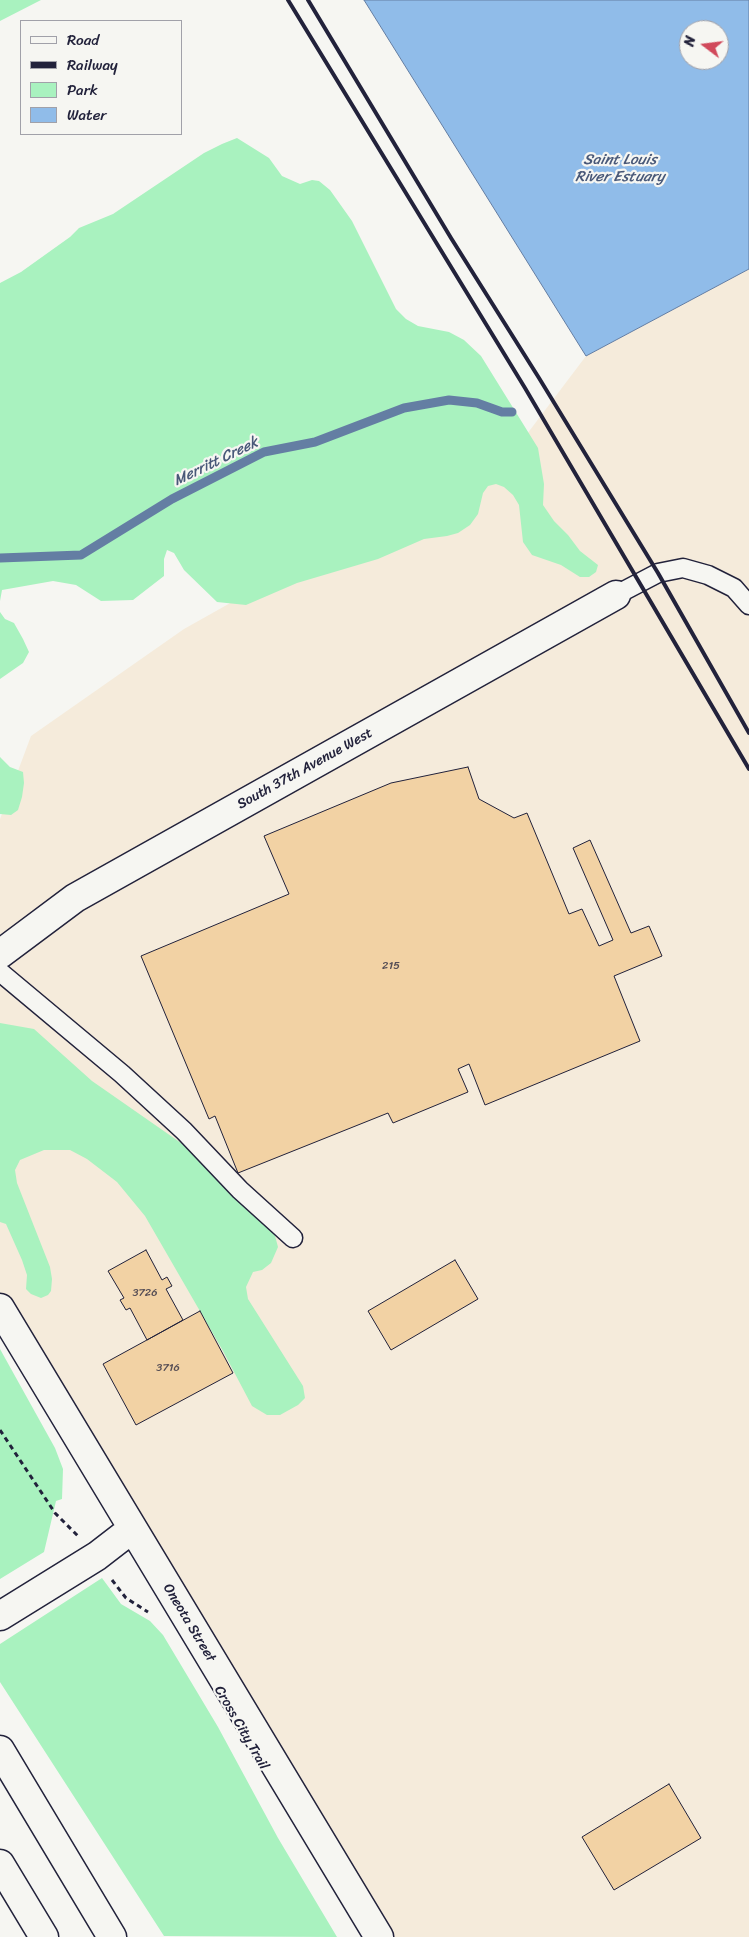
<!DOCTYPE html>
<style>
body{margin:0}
#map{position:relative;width:749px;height:1937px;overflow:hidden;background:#f6f6f2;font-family:Sriracha,sans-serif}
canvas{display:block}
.legend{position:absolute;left:20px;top:20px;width:162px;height:115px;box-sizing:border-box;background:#f6f6f2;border:1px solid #a1a1a9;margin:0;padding:6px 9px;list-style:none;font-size:15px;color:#22223b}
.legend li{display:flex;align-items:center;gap:10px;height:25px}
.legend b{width:25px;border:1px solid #a1a1a9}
.north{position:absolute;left:679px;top:20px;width:50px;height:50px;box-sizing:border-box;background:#f6f6f2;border:1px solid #a1a1a9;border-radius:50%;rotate:285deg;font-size:14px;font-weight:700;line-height:20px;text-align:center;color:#22223b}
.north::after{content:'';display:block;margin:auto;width:18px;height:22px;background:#d1495b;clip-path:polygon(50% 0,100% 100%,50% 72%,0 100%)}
</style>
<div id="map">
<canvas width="749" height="1937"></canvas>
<ul class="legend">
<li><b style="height:6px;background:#f6f6f2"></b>Road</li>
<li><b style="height:6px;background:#22223b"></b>Railway</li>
<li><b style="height:14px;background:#a9f2bf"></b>Park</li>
<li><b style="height:14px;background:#90bce9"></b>Water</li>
</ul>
<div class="north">N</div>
</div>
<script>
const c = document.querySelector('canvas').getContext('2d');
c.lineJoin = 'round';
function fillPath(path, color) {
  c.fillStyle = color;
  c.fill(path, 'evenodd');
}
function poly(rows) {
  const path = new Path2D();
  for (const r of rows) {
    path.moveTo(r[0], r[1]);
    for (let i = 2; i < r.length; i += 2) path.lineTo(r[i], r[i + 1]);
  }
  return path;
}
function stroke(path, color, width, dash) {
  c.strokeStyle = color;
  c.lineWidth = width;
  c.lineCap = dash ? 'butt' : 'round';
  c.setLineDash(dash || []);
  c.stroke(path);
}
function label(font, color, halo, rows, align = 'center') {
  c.font = font + ' Sriracha,sans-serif';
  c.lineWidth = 4.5;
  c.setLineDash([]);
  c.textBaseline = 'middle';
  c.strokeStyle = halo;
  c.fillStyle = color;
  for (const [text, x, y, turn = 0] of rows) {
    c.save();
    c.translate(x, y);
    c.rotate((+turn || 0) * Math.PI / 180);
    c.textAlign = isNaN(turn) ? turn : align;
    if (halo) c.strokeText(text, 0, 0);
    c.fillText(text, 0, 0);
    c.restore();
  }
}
fillPath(poly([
 [749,269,749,1937,379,1937,0,1308,0,819,31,736,184,629,524,438,586,356]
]), '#f5ebdb');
fillPath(poly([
 [0,0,41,0,0,21],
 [237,138,269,158,282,176,300,184,312,180,319,181,330,190,352,221,396,309,406,319,418,326,449,332,464,340,481,356,538,448,544,484,543,505,554,521,568,535,580,551,598,565,596,572,589,577,580,577,561,565,532,555,523,542,519,505,513,495,504,487,496,484,488,486,483,493,478,514,470,525,458,533,447,536,424,539,378,559,297,583,246,605,217,602,184,570,174,553,167,550,164,559,164,576,133,600,101,601,76,585,53,581,2,590,0,601,0,283,21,272,70,237,79,228,113,214,204,153,222,144],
 [0,612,5,619,14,623,23,639,29,652,23,663,0,679],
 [0,757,10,767,23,772,24,783,22,797,18,810,11,815,0,814],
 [0,1023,34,1029,92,1081,181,1143,260,1214,274,1232,278,1247,271,1263,262,1270,253,1272,246,1287,248,1299,303,1386,305,1398,298,1405,280,1415,267,1415,252,1406,223,1351,145,1216,117,1182,87,1159,70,1150,44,1150,20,1160,15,1170,17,1183,50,1267,52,1279,51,1291,48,1295,41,1298,31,1294,26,1289,27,1275,22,1260,6,1224,0,1222],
 [0,1349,55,1448,63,1469,62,1499,56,1501,44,1552,0,1579],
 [102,1578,121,1604,150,1621,163,1635,218,1727,278,1838,337,1937,164,1936,0,1682,0,1644]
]), '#a9f2bf');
const water = poly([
 [364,0,749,0,749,269,586,356,364,0],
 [689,30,719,30,719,60,689,60,689,30]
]);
fillPath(water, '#90bce9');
stroke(water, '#647ea3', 1);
stroke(poly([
 [0,558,81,555,172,499,264,452,315,442,404,408,449,400,477,403,502,412,512,412]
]), '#647ea3', 9);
const building = poly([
 [468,767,479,799,514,818,527,813,569,914,582,909,599,946,613,940,573,848,590,840,631,933,649,926,662,956,614,976,640,1041,485,1105,469,1064,458,1069,468,1092,393,1123,388,1113,238,1173,215,1116,209,1119,141,956,289,894,264,836,391,783,468,767],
 [146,1250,162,1280,167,1277,172,1286,166,1289,183,1320,147,1340,130,1308,126,1310,120,1300,124,1298,108,1271,146,1250],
 [455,1260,478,1299,391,1350,368,1311,455,1260],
 [200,1311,233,1373,136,1425,103,1364,200,1311],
 [669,1784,701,1838,614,1890,582,1837,669,1784]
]);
fillPath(building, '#f2d2a4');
stroke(building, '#22223b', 1);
const service = poly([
 [616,595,658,573,683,568,708,575,734,588,749,605],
 [0,972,122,1074,184,1131,240,1190,293,1238]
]);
const minor = poly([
 [0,954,75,898,616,595],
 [0,1308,379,1937],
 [0,1616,97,1556,132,1529]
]);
const motorway = poly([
 [0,1750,112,1937],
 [0,1864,44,1937]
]);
stroke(service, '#22223b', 21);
stroke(minor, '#22223b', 31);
stroke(motorway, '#22223b', 31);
stroke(poly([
 [0,1430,55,1513,78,1536],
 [112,1580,126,1598,148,1612]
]), '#22223b', 3, [5, 4]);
stroke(service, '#f6f6f2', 18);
stroke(minor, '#f6f6f2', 28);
stroke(motorway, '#f6f6f2', 28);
stroke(poly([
 [288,0,525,388,749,769],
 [308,0,451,238,539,378,658,573,749,733]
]), '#22223b', 4);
label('11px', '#564e55', null, [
 ["215",391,966],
 ["3726",145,1293],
 ["3716",168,1368]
]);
label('14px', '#22223b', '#f6f6f2', [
 ["South 37th Avenue West",305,769,-29],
 ["Oneota Street",189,1623,59],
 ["Cross City Trail",241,1728,60]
]);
label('italic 15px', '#485878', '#f6f6f2', [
 ["Saint Louis",620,160],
 ["River Estuary",620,177],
 ["Merritt Creek",216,462,-26]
]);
</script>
